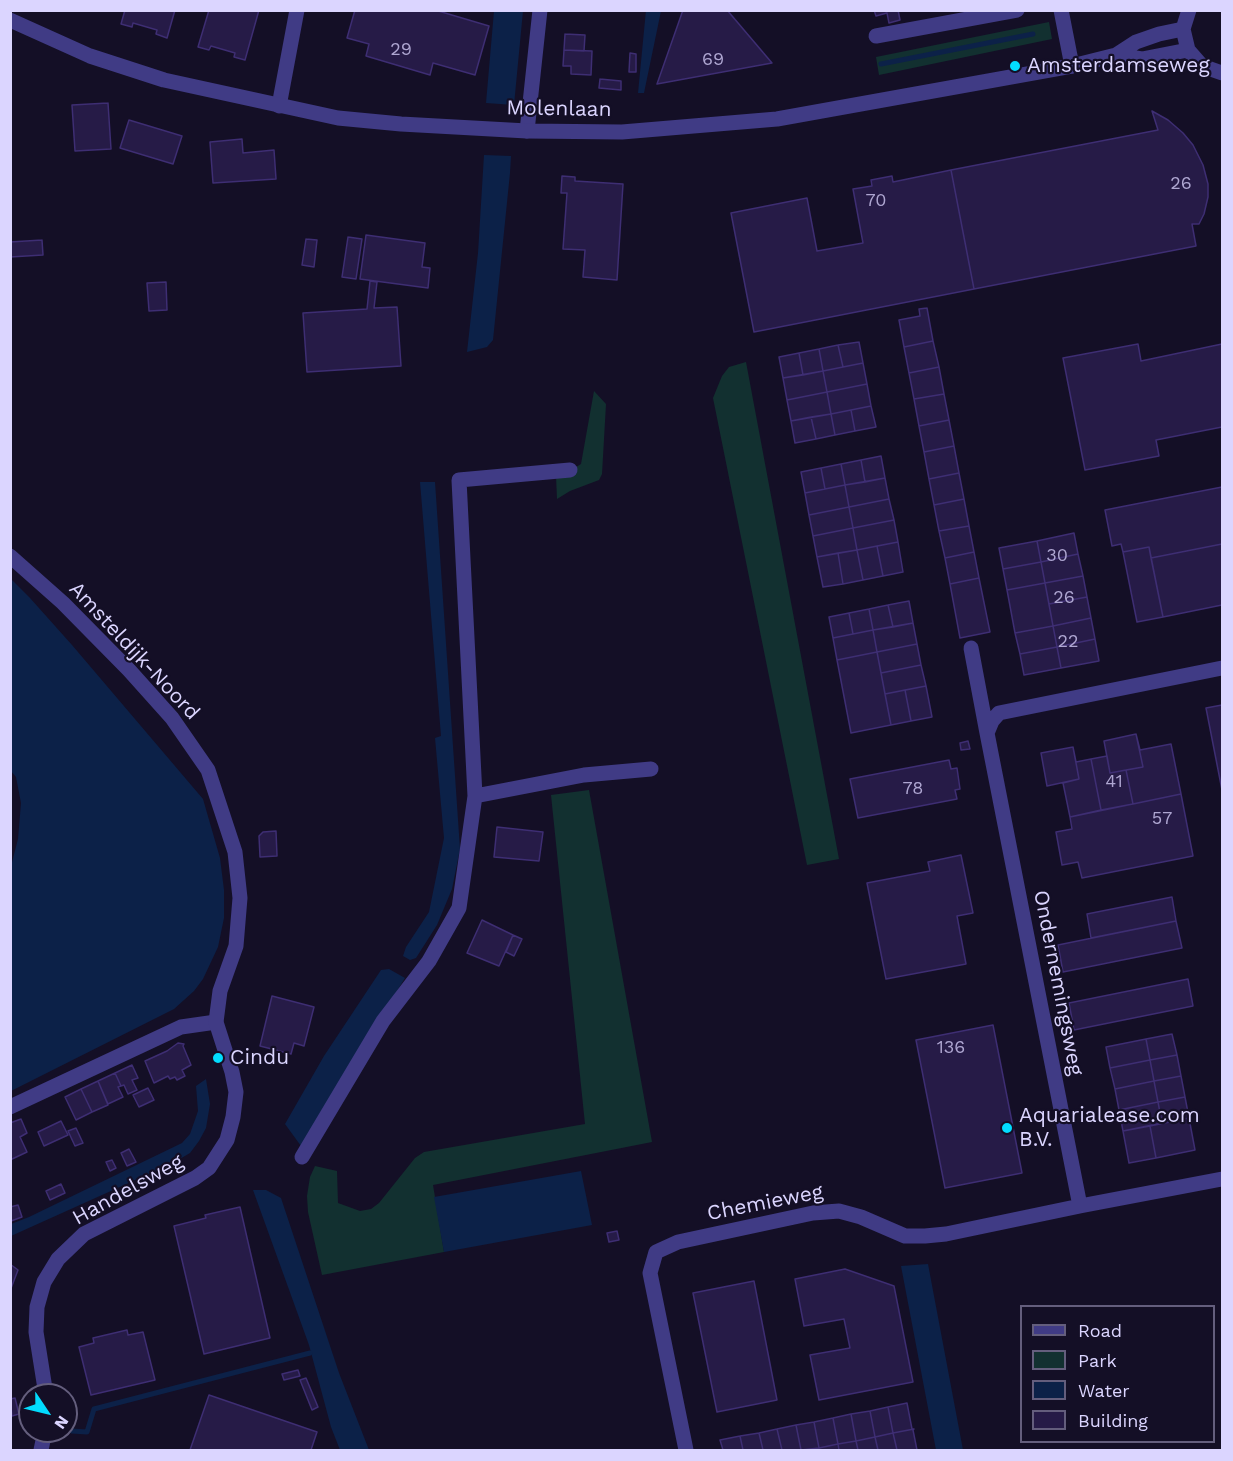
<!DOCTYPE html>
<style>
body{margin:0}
#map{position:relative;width:1233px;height:1461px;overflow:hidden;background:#140f26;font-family:"Work Sans",sans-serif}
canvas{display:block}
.frame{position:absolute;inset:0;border:12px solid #dbd5ff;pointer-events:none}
.legend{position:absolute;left:1020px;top:1305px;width:195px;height:138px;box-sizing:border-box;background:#140f26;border:2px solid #645e7d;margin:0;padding:8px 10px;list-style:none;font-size:18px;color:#dbd5ff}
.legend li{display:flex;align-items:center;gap:12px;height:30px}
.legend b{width:30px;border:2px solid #645e7d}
.north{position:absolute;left:18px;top:1383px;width:60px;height:60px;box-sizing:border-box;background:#140f26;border:2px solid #645e7d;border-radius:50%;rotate:125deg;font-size:16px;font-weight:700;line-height:24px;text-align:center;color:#dbd5ff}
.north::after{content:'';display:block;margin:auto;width:21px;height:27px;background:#02dcfe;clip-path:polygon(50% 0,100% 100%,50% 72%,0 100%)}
</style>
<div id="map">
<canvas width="1233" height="1461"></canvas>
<div class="frame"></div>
<ul class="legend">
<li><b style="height:8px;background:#403b85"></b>Road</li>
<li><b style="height:16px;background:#123030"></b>Park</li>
<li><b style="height:16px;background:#0c2148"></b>Water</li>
<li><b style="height:16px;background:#261b47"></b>Building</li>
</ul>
<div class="north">N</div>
</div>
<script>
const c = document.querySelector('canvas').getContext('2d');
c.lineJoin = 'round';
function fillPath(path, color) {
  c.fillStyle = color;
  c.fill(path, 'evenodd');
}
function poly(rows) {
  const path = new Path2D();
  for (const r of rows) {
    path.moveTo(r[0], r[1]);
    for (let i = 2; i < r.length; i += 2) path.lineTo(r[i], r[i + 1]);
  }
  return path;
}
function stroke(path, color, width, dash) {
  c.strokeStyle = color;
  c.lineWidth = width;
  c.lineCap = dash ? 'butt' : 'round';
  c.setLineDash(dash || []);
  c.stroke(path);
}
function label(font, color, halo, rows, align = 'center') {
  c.font = font + ' "Work Sans",sans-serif';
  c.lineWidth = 4.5;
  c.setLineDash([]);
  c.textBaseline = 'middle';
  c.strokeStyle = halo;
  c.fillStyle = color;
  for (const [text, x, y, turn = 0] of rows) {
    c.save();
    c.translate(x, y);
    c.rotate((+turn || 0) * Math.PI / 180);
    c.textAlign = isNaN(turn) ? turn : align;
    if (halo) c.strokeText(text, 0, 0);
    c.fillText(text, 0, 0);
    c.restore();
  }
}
fillPath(poly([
 [1049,22,1052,39,879,75,876,57],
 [746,362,839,859,807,865,713,398,722,376,729,367],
 [594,391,606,404,602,474,599,480,570,491,557,499,556,476,573,469,581,464],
 [589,790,652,1142,433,1185,444,1252,322,1275,308,1212,307,1196,310,1177,315,1166,337,1171,338,1203,360,1211,371,1209,379,1203,415,1158,424,1152,585,1124,551,795]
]), '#123030');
fillPath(poly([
 [646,10,661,11,644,93,638,93],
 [494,11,523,11,514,105,486,103],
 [484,155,511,156,510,173,493,340,487,347,467,352,478,253],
 [420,482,435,482,460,849,452,889,437,925,416,958,410,960,403,956,406,947,429,912,444,838,435,738,441,736],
 [11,579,30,598,72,645,203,799,220,858,224,890,224,918,218,947,203,979,194,991,174,1009,11,1091,10,870,18,839,21,803,16,777,10,770],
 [389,969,405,978,301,1146,285,1124,324,1056,381,970],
 [206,1079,210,1104,206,1128,199,1141,190,1153,173,1163,11,1236,11,1224,29,1217,182,1143,190,1134,198,1111,196,1086],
 [581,1171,592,1225,444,1252,434,1197],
 [253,1190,266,1190,281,1198,339,1373,369,1450,340,1450,331,1427,309,1345],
 [928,1264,963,1450,936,1450,901,1266]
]), '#0c2148');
stroke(poly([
 [881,64,1033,34],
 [72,1431,87,1432,94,1409,310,1353]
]), '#0c2148', 5);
const building = poly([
 [125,10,175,10,167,38,156,34,157,30,133,23,132,27,121,24,125,10],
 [209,10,259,10,245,60,234,57,235,53,211,46,209,50,198,47,209,10],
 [355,10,435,10,489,26,475,75,433,63,430,75,366,56,369,44,347,38,355,10],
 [683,10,727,10,772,63,657,84,683,10],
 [874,10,898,10,900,20,889,23,887,13,876,16,874,10],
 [565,34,585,35,584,51,564,50,565,34],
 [564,50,592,51,591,75,571,74,571,66,563,66,564,50],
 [630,53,636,54,636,72,629,72,630,53],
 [600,79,621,81,621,90,599,88,600,79],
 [108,103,111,149,75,151,72,105,108,103],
 [1152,111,1168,120,1183,133,1193,145,1203,165,1208,184,1208,197,1204,214,1199,224,1192,224,1196,246,974,289,951,170,1158,130,1152,111],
 [129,120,182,136,173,164,120,148,129,120],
 [242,139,243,153,274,150,276,179,213,183,210,142,242,139],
 [951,170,974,289,754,332,731,213,807,198,817,251,863,243,853,189,872,186,871,180,892,176,893,182,951,170],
 [562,176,575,177,575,181,623,184,617,280,583,277,585,250,563,249,567,193,561,193,562,176],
 [366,235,425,243,422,267,430,268,428,288,360,279,366,235],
 [348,237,362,239,356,279,342,277,348,237],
 [306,239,317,240,314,267,302,265,306,239],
 [42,240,43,255,10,257,10,242,42,240],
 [370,281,377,282,374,308,397,307,401,366,307,372,303,313,367,309,370,281],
 [166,282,167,310,149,311,147,283,166,282],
 [927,308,933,341,904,347,899,320,920,316,919,309,927,308],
 [933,341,939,367,909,373,904,347,933,341],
 [859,342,863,363,843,367,838,345,859,342],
 [1138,344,1141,361,1222,344,1222,427,1156,440,1159,456,1085,470,1063,358,1138,344],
 [838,345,843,367,823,371,819,349,838,345],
 [819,349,823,371,803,375,799,353,819,349],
 [799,353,803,375,783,378,779,357,799,353],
 [863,363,867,384,827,392,823,371,863,363],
 [939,367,944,394,914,399,909,373,939,367],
 [823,371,827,392,787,400,783,378,823,371],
 [867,384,871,406,831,414,827,392,867,384],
 [827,392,831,414,791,421,787,400,827,392],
 [944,394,949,420,919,426,914,399,944,394],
 [871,406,876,427,855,431,851,410,871,406],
 [851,410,855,431,835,435,831,414,851,410],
 [831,414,835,435,816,439,811,417,831,414],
 [811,417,816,439,795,443,791,421,811,417],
 [949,420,954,446,924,452,919,426,949,420],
 [954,446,959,473,929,479,924,452,954,446],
 [881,456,885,478,865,482,861,460,881,456],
 [861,460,865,482,845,485,841,464,861,460],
 [841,464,845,485,825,489,821,468,841,464],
 [821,468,825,489,805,493,801,472,821,468],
 [959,473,964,499,934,505,929,479,959,473],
 [885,478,889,499,849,507,845,485,885,478],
 [845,485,849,507,809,515,805,493,845,485],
 [1222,487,1222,544,1151,558,1149,547,1123,552,1121,544,1112,546,1105,510,1222,487],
 [889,499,894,520,853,528,849,507,889,499],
 [964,499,969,526,939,531,934,505,964,499],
 [849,507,853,528,813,536,809,515,849,507],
 [894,520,898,542,857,550,853,528,894,520],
 [969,526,974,552,945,558,939,531,969,526],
 [853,528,857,550,817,557,813,536,853,528],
 [1074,533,1078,554,1041,562,1037,541,1074,533],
 [1037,541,1041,562,1003,569,999,548,1037,541],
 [898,542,903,572,883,576,877,546,898,542],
 [1222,544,1222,605,1163,617,1151,558,1222,544],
 [877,546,883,576,863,580,857,550,877,546],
 [1149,547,1163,617,1137,622,1123,552,1149,547],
 [857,550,863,580,843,584,838,553,857,550],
 [974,552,979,578,950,584,945,558,974,552],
 [838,553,843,584,823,587,817,557,838,553],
 [1078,554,1083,576,1045,583,1041,562,1078,554],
 [1041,562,1045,583,1007,590,1003,569,1041,562],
 [1083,576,1087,597,1049,604,1045,583,1083,576],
 [979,578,990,632,960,638,950,584,979,578],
 [1045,583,1053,626,1015,633,1007,590,1045,583],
 [1087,597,1091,618,1053,626,1049,604,1087,597],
 [909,601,913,623,893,627,888,605,909,601],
 [888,605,893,627,873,630,869,609,888,605],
 [869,609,873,630,853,634,849,613,869,609],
 [849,613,853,634,833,638,829,617,849,613],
 [1091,618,1095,639,1057,647,1053,626,1091,618],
 [913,623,917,644,877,652,873,630,913,623],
 [1053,626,1057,647,1020,654,1015,633,1053,626],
 [873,630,877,652,837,660,833,638,873,630],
 [1095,639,1099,661,1061,668,1057,647,1095,639],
 [917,644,921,665,881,673,877,652,917,644],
 [1057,647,1061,668,1024,675,1020,654,1057,647],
 [877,652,891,725,851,733,837,660,877,652],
 [921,665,926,686,885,694,881,673,921,665],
 [926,686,932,717,911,721,905,690,926,686],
 [905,690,911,721,891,725,885,694,905,690],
 [1222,705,1222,790,1206,708,1222,705],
 [1136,734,1143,767,1110,773,1104,741,1136,734],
 [1136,734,1140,750,1171,744,1181,794,1133,804,1126,770,1143,767,1136,734],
 [968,741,970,749,961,750,960,743,968,741],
 [1073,747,1079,779,1047,786,1041,753,1073,747],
 [1073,747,1076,762,1091,759,1101,810,1070,817,1063,783,1079,779,1073,747],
 [1107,756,1110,773,1126,770,1133,804,1101,810,1091,759,1107,756],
 [949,760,951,769,957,768,960,789,955,790,957,799,858,818,850,779,949,760],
 [1181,794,1193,856,1082,878,1078,862,1062,865,1056,832,1072,829,1070,817,1181,794],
 [497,827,543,832,539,861,494,857,497,827],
 [276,831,277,856,260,857,259,836,263,832,276,831],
 [961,855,973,913,957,916,966,964,886,979,867,883,930,871,928,862,961,855],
 [1172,897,1176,921,1091,938,1087,914,1172,897],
 [482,920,513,935,499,966,467,953,482,920],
 [1176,921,1182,948,1063,972,1058,945,1176,921],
 [513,935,522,939,514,956,506,952,513,935],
 [1188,979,1193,1006,1074,1030,1069,1003,1188,979],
 [272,996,314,1007,304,1046,294,1043,291,1054,260,1046,272,996],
 [993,1025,1022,1173,945,1188,916,1040,993,1025],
 [1172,1034,1177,1055,1150,1060,1146,1039,1172,1034],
 [1146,1039,1150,1060,1110,1068,1106,1047,1146,1039],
 [178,1043,184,1044,183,1046,191,1065,182,1070,185,1076,177,1080,175,1077,170,1079,168,1076,154,1083,145,1061,167,1051,178,1043],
 [1177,1055,1181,1076,1154,1081,1150,1060,1177,1055],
 [1150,1060,1154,1081,1115,1089,1110,1068,1150,1060],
 [132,1065,138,1078,132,1080,137,1090,128,1094,124,1085,121,1086,115,1073,132,1065],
 [115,1073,121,1086,118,1087,123,1097,108,1104,98,1081,115,1073],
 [1181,1076,1185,1097,1158,1102,1154,1081,1181,1076],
 [98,1081,108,1105,92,1112,81,1089,98,1081],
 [1154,1081,1158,1102,1119,1110,1115,1089,1154,1081],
 [148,1088,154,1100,139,1107,133,1095,148,1088],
 [81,1089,92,1112,76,1120,65,1097,81,1089],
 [1185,1097,1189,1118,1162,1123,1158,1102,1185,1097],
 [1158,1102,1162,1123,1123,1131,1119,1110,1158,1102],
 [1189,1118,1195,1150,1156,1158,1150,1126,1189,1118],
 [21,1119,27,1133,20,1137,27,1152,10,1160,10,1123,21,1119],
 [61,1121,68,1135,44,1146,38,1132,61,1121],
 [1150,1126,1156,1158,1129,1163,1123,1131,1150,1126],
 [76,1128,83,1143,75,1146,68,1131,76,1128],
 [129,1149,136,1162,127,1166,121,1153,129,1149],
 [112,1160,116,1168,110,1171,106,1162,112,1160],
 [61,1184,65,1193,50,1200,46,1191,61,1184],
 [18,1205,22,1217,11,1221,10,1207,18,1205],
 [240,1207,270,1338,204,1354,174,1226,206,1218,205,1215,240,1207],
 [617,1231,619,1240,609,1242,607,1233,617,1231],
 [10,1264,18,1270,10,1291,10,1264],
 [845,1269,894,1286,913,1382,819,1400,810,1355,850,1348,844,1319,804,1326,795,1279,845,1269],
 [754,1281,777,1400,717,1412,693,1293,754,1281],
 [127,1330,128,1335,143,1332,155,1380,91,1395,79,1347,94,1343,93,1338,127,1330],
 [298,1370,300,1376,284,1380,282,1374,298,1370],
 [306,1378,318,1407,312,1410,300,1380,306,1378],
 [209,1395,317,1432,311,1450,190,1450,209,1395],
 [15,1398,19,1414,12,1416,10,1399,15,1398],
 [907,1403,912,1429,914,1429,893,1433,888,1407,907,1403],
 [888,1407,893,1433,875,1437,870,1411,888,1407],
 [870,1411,875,1437,856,1441,851,1414,870,1411],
 [851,1414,856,1441,838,1444,833,1418,851,1414],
 [833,1418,838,1444,819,1448,814,1422,833,1418],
 [814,1422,819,1448,801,1450,796,1425,814,1422],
 [796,1425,801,1450,782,1450,777,1429,796,1425],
 [777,1429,782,1450,763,1450,759,1433,777,1429],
 [914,1429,913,1430,917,1450,897,1450,893,1433,914,1429],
 [759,1433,763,1450,743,1450,740,1436,759,1433],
 [893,1433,897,1450,878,1450,875,1437,893,1433],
 [740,1436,743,1450,723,1450,720,1440,740,1436],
 [875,1437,878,1450,858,1450,856,1441,875,1437],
 [856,1441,858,1450,839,1450,838,1444,856,1441],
 [838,1444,839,1450,820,1450,819,1448,838,1444]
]);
fillPath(building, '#261b47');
stroke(building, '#3e2e73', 1.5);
stroke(poly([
 [1061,10,1072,66],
 [876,36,1017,10],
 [279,106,297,10],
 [527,131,540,10],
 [971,648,987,733],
 [1222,668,999,713,992,721,987,733,1080,1206,1222,1179],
 [475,796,584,775,651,769],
 [10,1107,181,1027,216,1022],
 [302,1157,383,1021,429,961,459,908,475,796,459,480,570,470],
 [686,1450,650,1273,656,1252,678,1242,813,1213,839,1211,861,1217,905,1236,925,1236,946,1234,1080,1206]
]), '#403b85', 15);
stroke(poly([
 [1189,10,1183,29,1188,50,1202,66,1222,73],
 [10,20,90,56,164,80,338,118,401,124,527,131,622,132,777,119,1072,66,1116,55,1136,42,1159,34,1183,29],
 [1116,55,1142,59,1188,50],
 [10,556,63,603,129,670,172,718,208,770,235,852,240,898,236,946,220,991,216,1022,232,1072,236,1092,233,1117,227,1140,209,1168,195,1178,84,1234,58,1259,44,1282,37,1307,36,1332,46,1395],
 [41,1450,45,1431]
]), '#403b85', 15);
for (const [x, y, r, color] of [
 [1015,66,6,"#02dcfe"],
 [218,1058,6,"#02dcfe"],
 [1007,1128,6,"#02dcfe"]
]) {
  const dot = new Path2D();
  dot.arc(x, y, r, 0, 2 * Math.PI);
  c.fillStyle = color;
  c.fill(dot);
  stroke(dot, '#140f26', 2);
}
label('18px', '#aea6d1', null, [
 ["29",401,50],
 ["69",713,60],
 ["26",1181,184],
 ["70",876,201],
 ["30",1057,556],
 ["26",1064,598],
 ["22",1068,642],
 ["41",1114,782],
 ["78",913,789],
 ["57",1162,819],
 ["136",951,1048]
]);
label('21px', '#dbd5ff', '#140f26', [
 ["Amsterdamseweg",1027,66],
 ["Cindu",230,1058],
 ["Aquarialease.com",1019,1116],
 ["B.V.",1019,1140]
], 'left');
label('21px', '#dbd5ff', '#140f26', [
 ["Molenlaan",559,109,1],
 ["Amsteldijk-Noord",134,651,47],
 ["Ondernemingsweg",1058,983,79],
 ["Handelsweg",128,1190,-29],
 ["Chemieweg",765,1203,-11]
]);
</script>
